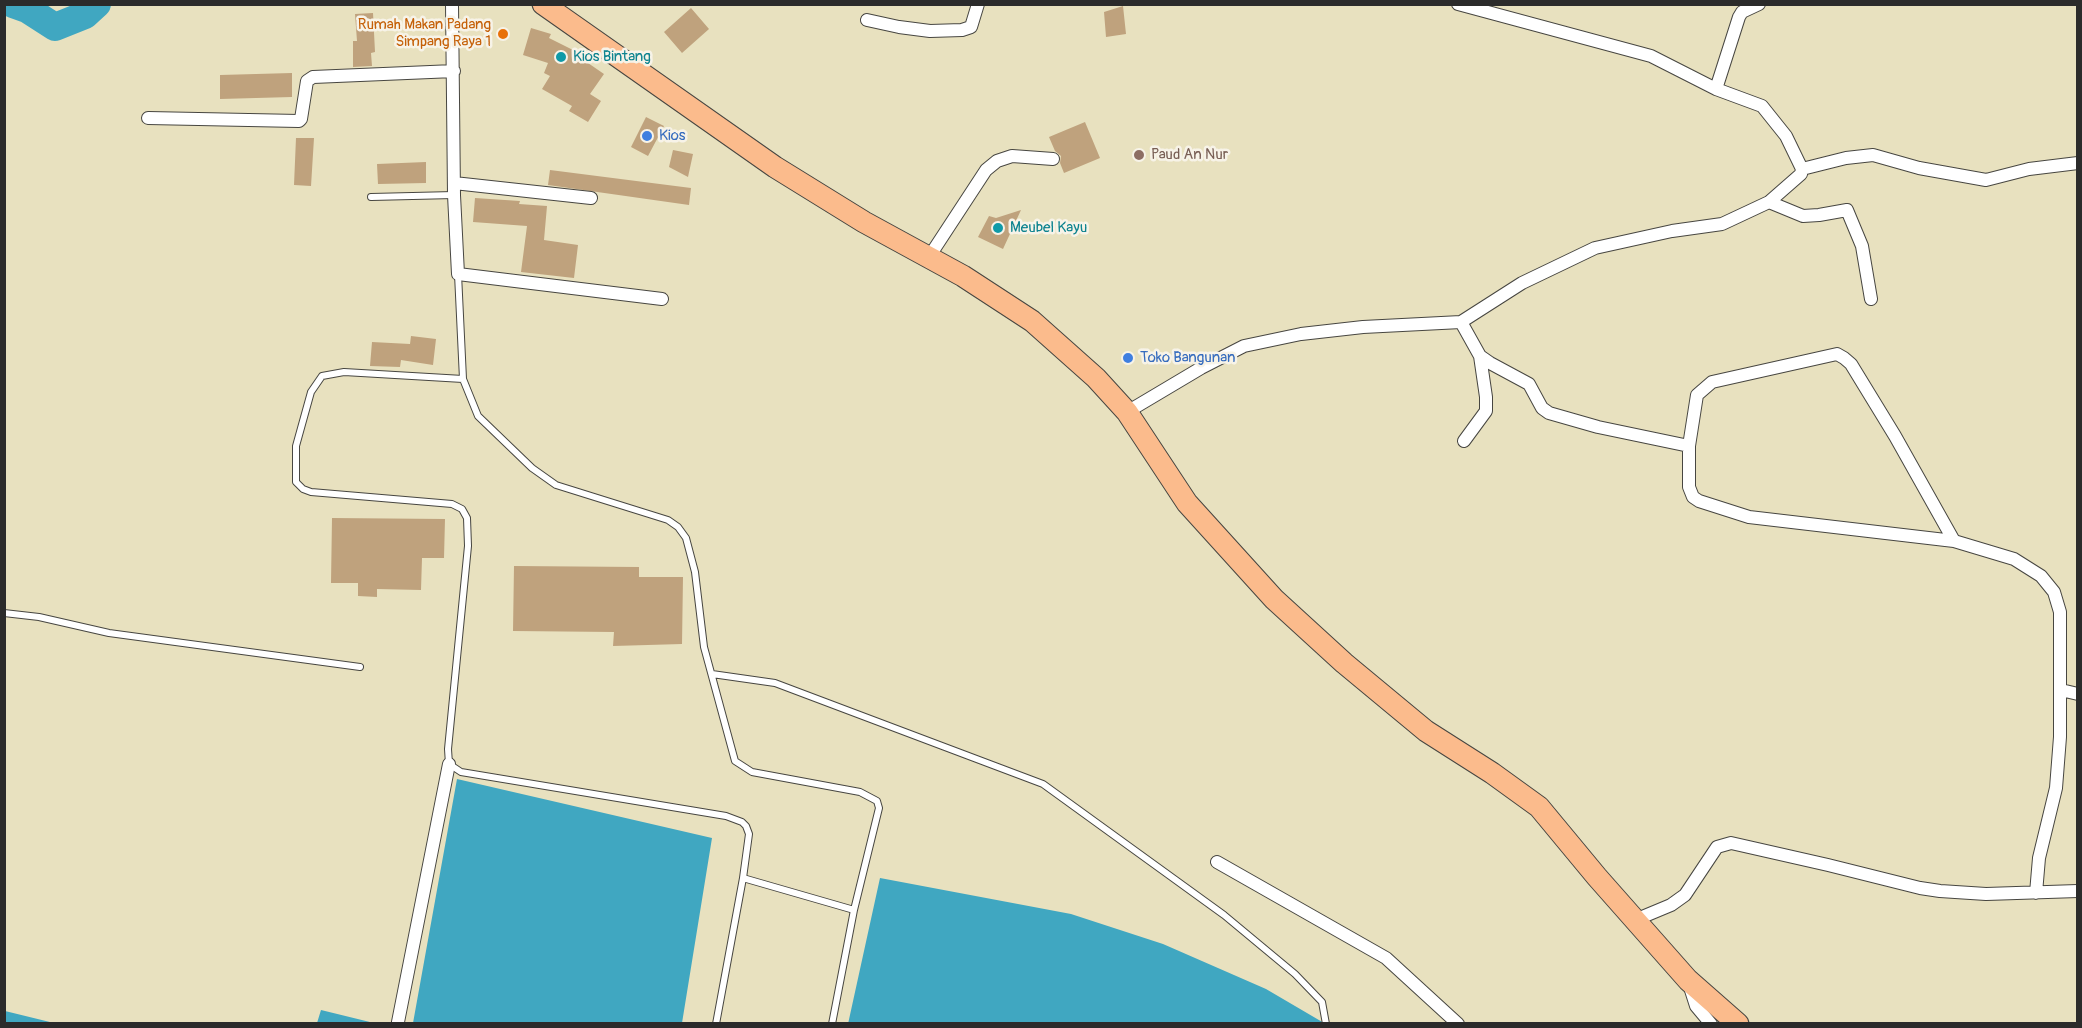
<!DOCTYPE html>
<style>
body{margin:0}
#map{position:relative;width:2082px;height:1028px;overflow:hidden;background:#e8e1bf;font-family:Pangolin,sans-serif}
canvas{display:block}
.frame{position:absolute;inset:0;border:6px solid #2b2b2b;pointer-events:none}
</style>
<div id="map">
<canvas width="2082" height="1028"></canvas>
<div class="frame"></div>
</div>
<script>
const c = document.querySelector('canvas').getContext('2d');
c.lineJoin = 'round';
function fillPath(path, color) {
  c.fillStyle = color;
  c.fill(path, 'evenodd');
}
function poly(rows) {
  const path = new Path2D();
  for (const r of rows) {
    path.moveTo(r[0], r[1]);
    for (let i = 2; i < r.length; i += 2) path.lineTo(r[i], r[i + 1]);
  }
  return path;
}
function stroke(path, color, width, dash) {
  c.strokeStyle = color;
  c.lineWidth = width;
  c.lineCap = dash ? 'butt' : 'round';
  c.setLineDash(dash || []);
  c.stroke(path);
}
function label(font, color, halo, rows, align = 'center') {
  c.font = font + ' Pangolin,sans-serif';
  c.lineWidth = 5;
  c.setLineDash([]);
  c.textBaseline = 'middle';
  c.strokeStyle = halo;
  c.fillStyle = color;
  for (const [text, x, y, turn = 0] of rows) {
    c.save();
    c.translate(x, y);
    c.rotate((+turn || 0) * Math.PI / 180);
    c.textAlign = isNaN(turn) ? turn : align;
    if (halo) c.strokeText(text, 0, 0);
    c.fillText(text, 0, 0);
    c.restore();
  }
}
fillPath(poly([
 [457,779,712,838,682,1023,413,1023],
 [880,878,1071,914,1163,944,1266,989,1324,1023,848,1024],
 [321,1010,374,1023,317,1023],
 [4,1011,5,1011,54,1023,5,1023]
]), '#40a7c1');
stroke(poly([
 [13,4,27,9,55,27,85,15,97,4]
]), '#40a7c1', 28);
fillPath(poly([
 [1123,6,1126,34,1106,37,1104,12],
 [691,8,709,29,682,53,664,32],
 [373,13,375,52,371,53,372,66,353,67,353,41,357,41,355,14],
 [531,28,551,34,549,38,573,50,572,52,604,74,590,94,601,101,588,122,569,111,572,106,542,89,550,76,544,73,548,63,523,55],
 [292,73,292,97,220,99,220,75],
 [646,117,664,126,648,156,631,147],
 [1085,122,1100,158,1064,173,1060,163,1061,156,1055,151,1049,137],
 [296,138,314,138,311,186,294,185],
 [673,150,693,154,688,177,669,167],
 [426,162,426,183,378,184,377,164],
 [550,170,691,188,689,205,548,185],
 [475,198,520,201,519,204,547,206,544,240,578,245,574,278,521,272,527,226,473,222],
 [1021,210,1003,249,978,237,989,216,996,218],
 [411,336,436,339,433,365,401,360,400,367,370,366,372,342,410,344],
 [332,518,445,519,444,558,422,558,421,590,377,589,377,597,358,596,358,583,331,583],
 [514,566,639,567,639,577,683,577,682,644,613,646,614,632,513,631]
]), '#bfa27d');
const service = poly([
 [371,197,454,195],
 [458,274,463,379,478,416,532,468,556,485,668,520,678,527,686,538,695,572,704,647,735,761,752,772,860,792,877,801,879,808,854,910,832,1024],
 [463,379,344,372,322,376,311,392,296,446,296,482,303,489,311,492,452,504,462,509,467,518,468,546,448,749,449,764,461,772,726,816,742,822,746,826,749,834,743,878],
 [4,613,39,617,109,633,360,667],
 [712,674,775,683,1043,784,1224,915,1295,974,1322,1002,1326,1024],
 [716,1024,743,878,854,910]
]);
const minor = poly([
 [452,4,454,195,458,274,662,299],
 [867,20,899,27,930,31,962,30,971,27,978,4],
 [1716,89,1739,17,1742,12,1759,4],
 [148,118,299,121,301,119,307,81,313,77,454,71],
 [1802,169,1846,158,1873,155,1919,168,1986,180,2029,169,2078,163],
 [454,183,591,198],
 [1769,202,1803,216,1819,215,1847,210,1862,246,1871,299],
 [929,257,986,170,997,161,1012,156,1053,159],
 [1461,322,1480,356,1490,363,1529,384,1542,408,1549,413,1598,427,1689,446],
 [1127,412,1201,368,1244,346,1301,334,1363,327,1461,322,1522,283,1595,248,1672,231,1722,224,1769,202,1801,174,1802,169,1786,136,1762,106,1716,89,1651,56,1458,4],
 [1464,441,1486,411,1486,397,1480,356],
 [1954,541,1895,436,1851,364,1844,358,1837,354,1712,382,1697,395,1689,446,1689,487,1693,497,1699,501,1749,517,1954,541,2014,559,2041,576,2054,592,2060,612,2060,737,2056,788,2039,858,2036,893],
 [2061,690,2078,694],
 [1217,862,1386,958,1458,1024],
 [1635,920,1671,905,1685,895,1717,847,1731,843,1828,865,1920,888,1940,891,1986,894,2078,891],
 [1689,984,1696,1006,1711,1024],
 [398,1022,449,764]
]);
const trunk = poly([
 [543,4,775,167,864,222,963,276,1032,321,1096,378,1127,412,1187,503,1274,599,1344,663,1426,731,1492,773,1539,807,1597,877,1688,980,1738,1024]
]);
stroke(service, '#474641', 8);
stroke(minor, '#474641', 14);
stroke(trunk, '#474641', 23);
stroke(service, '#fff', 6);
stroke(minor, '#fff', 12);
stroke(trunk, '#fbbb8c', 21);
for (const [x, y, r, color] of [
 [503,34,6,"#e8710a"],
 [561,57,6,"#0f9aa8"],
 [647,136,6,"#3f7fe0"],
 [1139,155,6,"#8d6e63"],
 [998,228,6,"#0f9aa8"],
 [1128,358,6,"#3f7fe0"]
]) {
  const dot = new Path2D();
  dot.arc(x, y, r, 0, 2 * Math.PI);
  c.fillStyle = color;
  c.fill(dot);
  stroke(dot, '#f7f3e8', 2);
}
label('15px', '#c56008', '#f7f3e8', [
 ["Rumah Makan Padang",491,25],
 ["Simpang Raya 1",491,42]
], 'right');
label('15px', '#0d838f', '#f7f3e8', [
 ["Kios Bintang",573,57],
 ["Meubel Kayu",1010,228]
], 'left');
label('15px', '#366cbe', '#f7f3e8', [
 ["Kios",659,136],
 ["Toko Bangunan",1140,358]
], 'left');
label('15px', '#785e54', '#f7f3e8', [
 ["Paud An Nur",1151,155]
], 'left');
</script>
